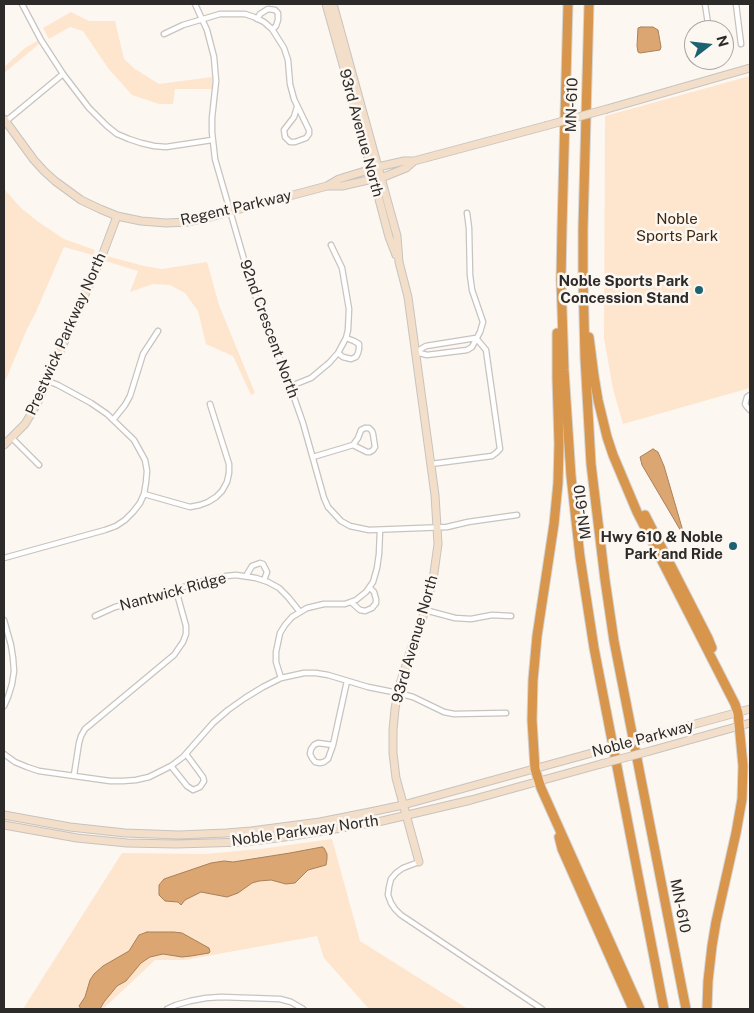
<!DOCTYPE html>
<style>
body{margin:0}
#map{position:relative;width:754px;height:1013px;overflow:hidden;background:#fdf7f2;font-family:"Public Sans",sans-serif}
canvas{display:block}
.frame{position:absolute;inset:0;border:5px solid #2d2b29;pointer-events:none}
.north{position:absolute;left:684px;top:20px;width:50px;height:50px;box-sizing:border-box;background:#fdf7f2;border:1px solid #aaa5a2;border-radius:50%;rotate:74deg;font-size:14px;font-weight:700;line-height:20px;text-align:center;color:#2d2b29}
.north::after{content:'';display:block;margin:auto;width:18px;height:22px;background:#1b6272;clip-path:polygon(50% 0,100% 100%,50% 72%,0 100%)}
</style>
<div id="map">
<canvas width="754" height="1013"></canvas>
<div class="frame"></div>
<div class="north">N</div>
</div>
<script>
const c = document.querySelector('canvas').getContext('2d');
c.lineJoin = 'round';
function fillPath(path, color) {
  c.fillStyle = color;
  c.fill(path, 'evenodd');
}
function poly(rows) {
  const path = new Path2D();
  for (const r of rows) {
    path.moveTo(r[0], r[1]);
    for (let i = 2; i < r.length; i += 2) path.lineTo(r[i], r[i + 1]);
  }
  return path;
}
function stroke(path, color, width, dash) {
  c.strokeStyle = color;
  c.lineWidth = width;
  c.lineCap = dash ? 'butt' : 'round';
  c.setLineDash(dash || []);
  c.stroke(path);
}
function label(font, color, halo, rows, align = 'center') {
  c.font = font + ' "Public Sans",sans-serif';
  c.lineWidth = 5;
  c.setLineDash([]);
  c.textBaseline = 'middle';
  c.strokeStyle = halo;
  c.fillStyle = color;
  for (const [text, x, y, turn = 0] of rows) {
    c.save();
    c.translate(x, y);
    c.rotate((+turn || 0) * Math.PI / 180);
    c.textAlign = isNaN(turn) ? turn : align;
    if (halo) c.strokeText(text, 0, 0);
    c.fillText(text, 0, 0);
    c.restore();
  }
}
fillPath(poly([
 [71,12,89,21,115,21,124,59,135,69,159,84,212,77,212,89,175,89,173,104,159,104,132,95,108,68,83,31,70,27,49,39,43,28],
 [37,41,39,44,4,73,4,67,25,48],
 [750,76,750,388,623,424,613,389,604,338,605,116],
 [4,189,21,208,37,221,64,239,95,250,93,255,64,247,35,314,27,329,4,384],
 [107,256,144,266,162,269,207,262,219,305,255,393,251,395,233,356,206,344,198,311,185,293,170,285,153,284,130,292,138,271,105,261],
 [332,839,360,941,468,1009,369,1009,324,958,317,936,185,960,155,960,103,1009,23,1009,122,853,205,854,260,849]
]), '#fee5cd');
const water = poly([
 [641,27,653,27,658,30,661,47,660,50,640,53,638,52,637,46,638,28,641,27],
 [653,449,658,452,664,466,685,538,642,465,640,457,653,449],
 [322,847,324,848,327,854,327,859,326,865,308,870,295,883,286,884,271,880,259,881,252,883,238,893,227,897,201,892,185,900,181,905,178,902,165,901,159,895,159,885,164,879,211,863,224,861,233,862,290,853,322,847],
 [147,932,174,932,182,933,209,948,210,952,209,953,191,956,182,957,163,954,150,957,141,963,126,981,117,986,104,1002,100,1009,81,1009,79,1006,85,997,90,980,94,974,103,966,129,951,139,935,147,932]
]);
fillPath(water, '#dba671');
stroke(water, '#a7815b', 1);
const street = poly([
 [22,4,41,40,63,74,89,108,107,126,117,134,129,139,141,143,154,146,166,147,212,140],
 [195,4,207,30,214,57,216,81,212,118,212,132,215,159,252,287,289,383,303,423,324,498,328,507,341,521,350,526,369,530,447,527,468,522,517,515],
 [705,4,709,30],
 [736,4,741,44],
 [257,19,260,14,268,9,275,10,278,13,278,20,276,26,273,29],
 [164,34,183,25,220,14,245,14,254,17,264,22,272,29,284,48,288,60,290,84,294,99,309,130,309,134,306,138,295,142,290,142,285,137,284,130,294,117,297,107],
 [5,122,63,74],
 [416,352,427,355,467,350,472,347,480,332,483,322,472,290,470,275,469,228,467,213],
 [416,352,426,346,476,338],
 [338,353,343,357,351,359,356,357,358,353,359,349,359,344,354,341,346,338],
 [291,386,311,378,329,363,338,353,346,338,348,330,349,309,342,268,331,245],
 [750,395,747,397,745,404,747,407,750,410],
 [113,420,125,405,130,396,143,354,158,331],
 [365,428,369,428,372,431,373,434,375,447,373,450,370,452,367,452,353,445,358,438,361,430,365,428],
 [12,438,39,465],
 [313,457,353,445],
 [431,464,492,456,496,453,500,449,486,350,476,338],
 [144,494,190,507,200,505,208,502,216,497,222,491,227,482,229,473,229,464,210,404],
 [4,558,105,530,116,526,125,520,133,512,140,503,144,494,146,482,147,471,145,460,134,440,107,414,91,403,58,385,48,381],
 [246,576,252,566,260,563,263,564,267,572,264,580],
 [351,602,360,610,365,611,372,608,376,603,376,599,374,592,370,588],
 [425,610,455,618,471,619,492,615,511,616],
 [95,616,115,607,156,597,192,584,226,576,236,575,256,578,268,582,279,588,288,597,300,612],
 [4,620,11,645,13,658,14,671,12,684,8,697,4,706],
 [281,678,276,662,276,652,280,633,285,625,292,617,307,608,324,604,345,604,356,600,366,592,373,582,377,568,379,554,380,530],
 [318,743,333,745,328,759,324,762,320,763,315,762,312,758,310,754,311,749,314,745,318,743],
 [333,745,347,681],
 [4,754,15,762,27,767,39,771,110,781,123,781,136,780,149,777,171,766,183,757,213,723,228,710,245,698,263,687,281,678,304,673,316,673,328,675,368,687,398,693,413,697,444,712,454,714,506,713],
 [171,766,187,786,193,790,200,787,204,781,203,777,186,754],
 [74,775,79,743,81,736,85,729,174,655,183,642,186,634,186,626,176,590],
 [419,862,403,868,396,873,391,879,389,887,388,895,391,903,395,909,401,915,542,1009],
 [167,1009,176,1005,190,1001,206,998,221,997,280,999,291,1002,303,1009]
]);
const secondary = poly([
 [326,4,349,86,389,237,396,255],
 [333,4,397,236,399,262,408,297,435,495,438,544,433,580,419,631,412,646,399,687,395,709,393,730,393,753,396,778,419,862],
 [607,109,750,68],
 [4,119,34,160,44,171,55,181,81,200,100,209,117,216,141,221,166,223,187,222,214,216,327,186,339,179,378,167,404,161,414,161,545,126],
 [328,186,342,186,386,176,406,168,414,161],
 [4,445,25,424,37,404,102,256,117,216],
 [648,737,750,709],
 [650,751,750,723],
 [4,815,70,827,125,833,179,835,226,833,251,831,320,822,375,811,403,805,599,751],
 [4,825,77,838,127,843,176,844,245,842,292,836,378,822,471,800,601,764]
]);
const highway = poly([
 [568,4,562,227,561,279,564,370,571,476,580,557,594,648,664,1009],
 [589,4,583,229,583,277,585,358,591,464,605,580,614,641,686,1009],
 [557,333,557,378,559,444,558,483,554,524,537,636,533,680,532,720,535,769,541,788,640,1009],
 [589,337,594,376,598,400,607,437,613,455,637,512,735,704,738,713,743,766,742,799,736,833,716,922,712,946,708,981,707,1009],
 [645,515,708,638,712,648],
 [559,837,562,849,633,1009]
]);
stroke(street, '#c8c3be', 7);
stroke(secondary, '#c8c3be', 9);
stroke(highway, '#d5d5d4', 11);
stroke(street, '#fff', 4.5);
stroke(secondary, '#f3dfc9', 7);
stroke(highway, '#d8954c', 9);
const secondaryBridge = poly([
 [545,126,607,109],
 [630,742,648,737],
 [599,751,620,745],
 [601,764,650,751]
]);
stroke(secondaryBridge, '#c8c3be', 9, []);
stroke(secondaryBridge, '#f3dfc9', 7);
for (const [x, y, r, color] of [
 [699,290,5,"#1b6272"],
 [733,546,5,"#1b6272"]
]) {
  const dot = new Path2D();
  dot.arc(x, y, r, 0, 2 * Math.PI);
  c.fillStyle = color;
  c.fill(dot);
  stroke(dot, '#fdf7f2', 2);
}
label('15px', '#2d2b29', '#fdf7f2', [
 ["MN-610",572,105,-88],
 ["93rd Avenue North",361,133,75],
 ["Regent Parkway",236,208,-13],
 ["92nd Crescent North",269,329,70],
 ["Prestwick Parkway North",66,334,-66],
 ["MN-610",583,512,-97],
 ["Nantwick Ridge",173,592,-15],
 ["93rd Avenue North",415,639,-74],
 ["Noble Parkway",643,739,-15],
 ["Noble Parkway North",305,831,-8],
 ["MN-610",680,906,79]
]);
label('15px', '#3d270f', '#fdf7f2', [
 ["Noble",677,219],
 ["Sports Park",677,236]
]);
label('bold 15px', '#2d2b29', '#fdf7f2', [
 ["Noble Sports Park",689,281],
 ["Concession Stand",689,298],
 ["Hwy 610 & Noble",723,537],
 ["Park and Ride",723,554]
], 'right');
</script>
